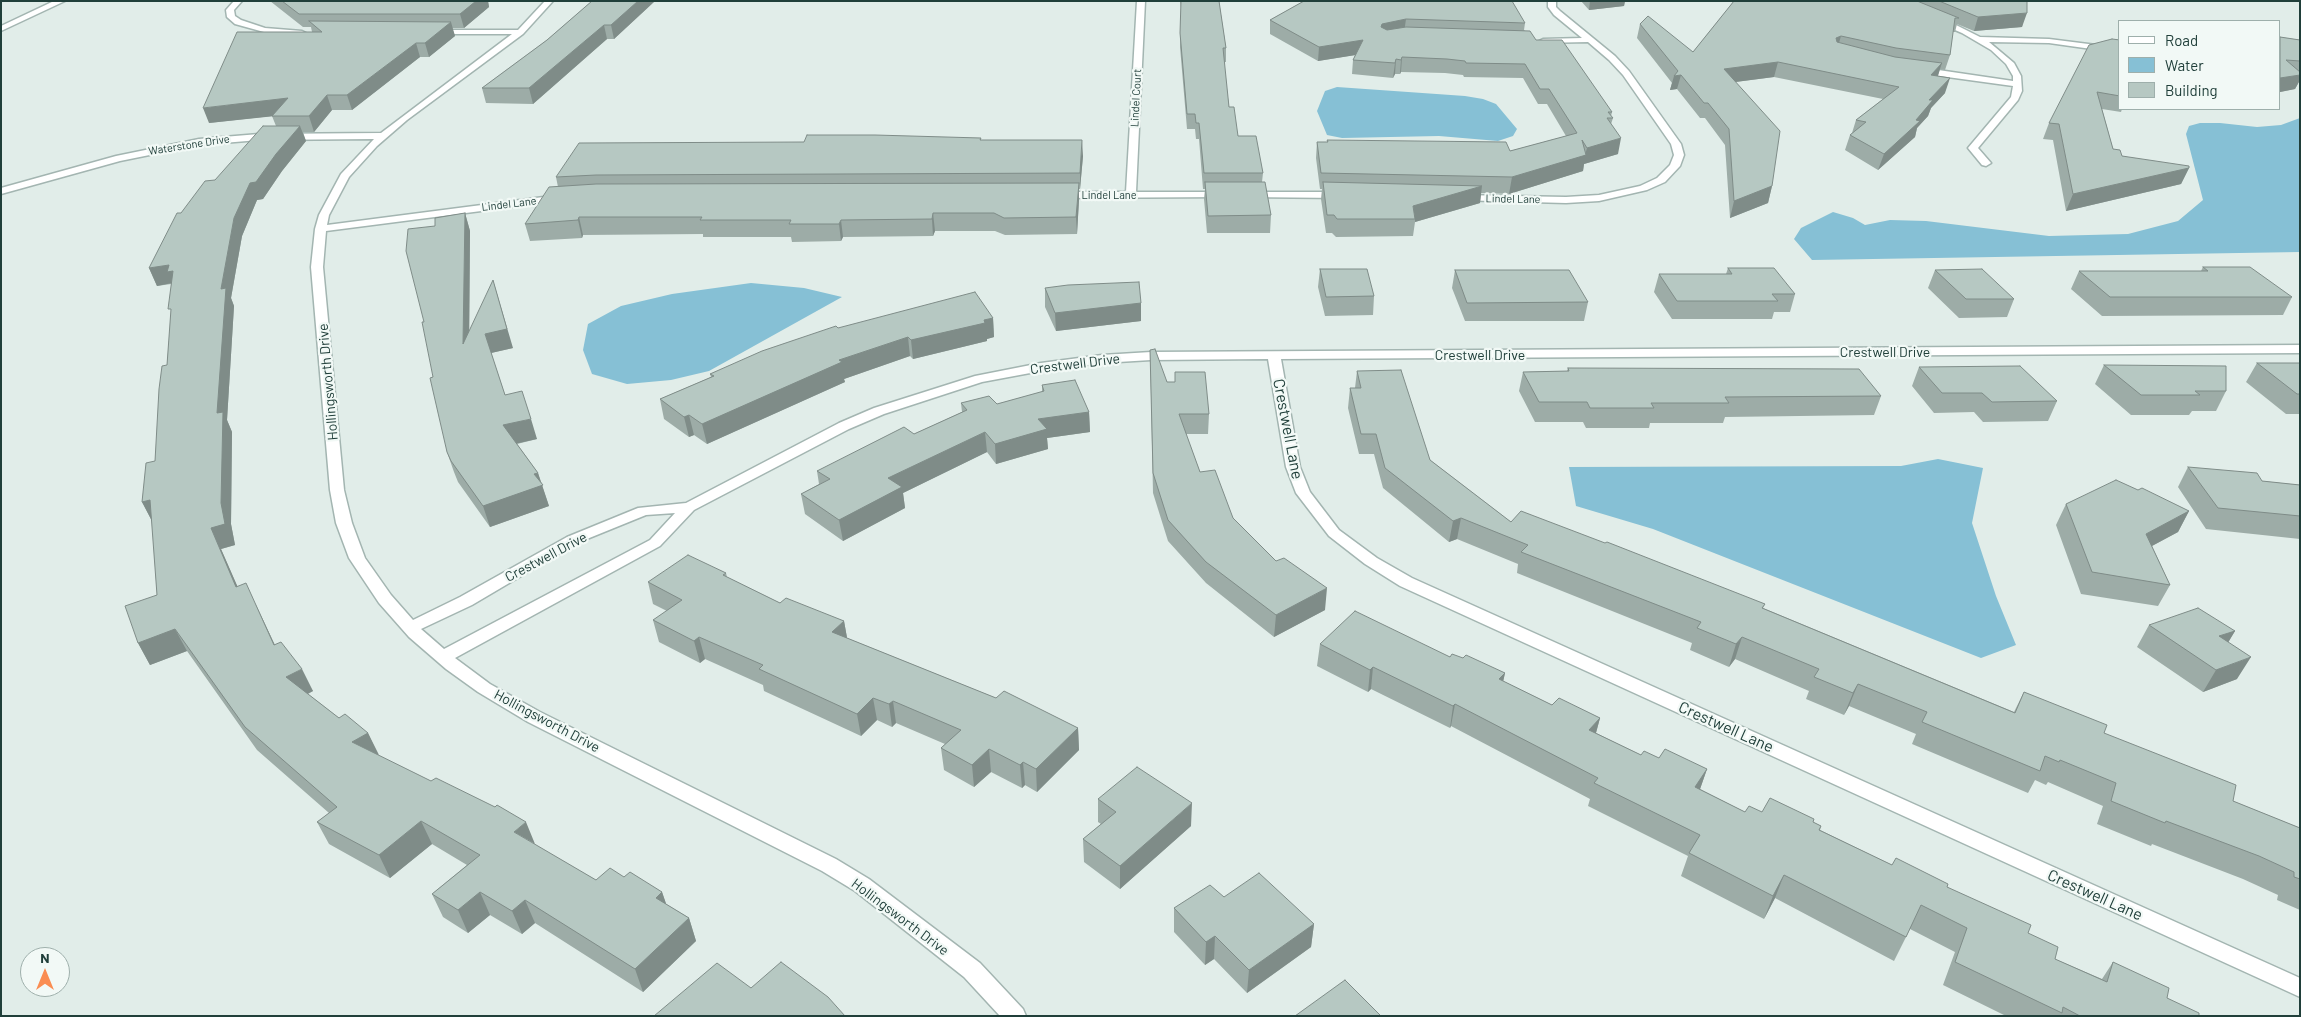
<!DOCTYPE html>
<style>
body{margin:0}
#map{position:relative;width:2301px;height:1017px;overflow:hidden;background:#e1ede9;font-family:Barlow,sans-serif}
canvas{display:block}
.frame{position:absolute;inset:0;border:2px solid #203f3a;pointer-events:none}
.legend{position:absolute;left:2118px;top:20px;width:162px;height:90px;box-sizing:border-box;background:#f2f9f6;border:1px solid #9eafab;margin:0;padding:6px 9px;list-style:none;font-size:15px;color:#203f3a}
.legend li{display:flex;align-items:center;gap:10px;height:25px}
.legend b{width:25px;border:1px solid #9eafab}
.north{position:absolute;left:20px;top:947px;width:50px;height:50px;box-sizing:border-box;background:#f2f9f6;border:1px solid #9eafab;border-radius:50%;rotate:0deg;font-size:14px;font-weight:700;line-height:20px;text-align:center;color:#203f3a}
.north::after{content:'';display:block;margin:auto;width:18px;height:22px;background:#fa8d52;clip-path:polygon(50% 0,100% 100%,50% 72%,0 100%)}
</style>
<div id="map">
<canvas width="2301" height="1017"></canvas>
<div class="frame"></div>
<ul class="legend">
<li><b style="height:6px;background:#fff"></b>Road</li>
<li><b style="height:14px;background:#86c0d5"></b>Water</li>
<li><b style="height:14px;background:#b6c8c2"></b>Building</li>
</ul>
<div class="north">N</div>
</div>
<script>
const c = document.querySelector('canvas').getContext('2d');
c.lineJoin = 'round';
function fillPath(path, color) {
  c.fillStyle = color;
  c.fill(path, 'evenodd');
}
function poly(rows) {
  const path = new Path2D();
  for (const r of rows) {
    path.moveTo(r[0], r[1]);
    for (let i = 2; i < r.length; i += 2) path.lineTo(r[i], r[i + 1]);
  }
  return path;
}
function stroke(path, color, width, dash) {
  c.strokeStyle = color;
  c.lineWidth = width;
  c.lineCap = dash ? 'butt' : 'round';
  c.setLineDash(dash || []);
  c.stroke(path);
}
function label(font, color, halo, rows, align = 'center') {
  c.font = font + ' Barlow,sans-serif';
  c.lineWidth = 4.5;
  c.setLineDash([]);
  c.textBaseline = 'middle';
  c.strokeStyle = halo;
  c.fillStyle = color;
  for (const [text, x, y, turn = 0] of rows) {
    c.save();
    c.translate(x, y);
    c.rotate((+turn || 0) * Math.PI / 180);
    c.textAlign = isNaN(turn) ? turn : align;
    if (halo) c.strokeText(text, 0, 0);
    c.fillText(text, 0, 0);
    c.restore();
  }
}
fillPath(poly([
 [1337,87,1465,96,1483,99,1496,104,1517,129,1513,136,1498,141,1439,136,1342,138,1327,135,1317,111,1325,91],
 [2300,118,2300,252,1812,260,1794,239,1801,228,1833,212,1853,218,1865,225,1890,220,1926,221,2049,236,2128,234,2178,221,2203,200,2186,134,2189,126,2200,123,2220,123,2257,127,2281,125],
 [751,283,804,288,842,297,709,371,671,380,627,384,592,374,583,350,588,324,621,306,672,294],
 [1938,459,1983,468,1972,523,1996,596,2016,645,1981,658,1653,529,1576,506,1569,467,1901,466]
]), '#86c0d5');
const minor = poly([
 [54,1,65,1,1,31,1,26,54,1],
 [234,1,242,1,234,10,235,16,241,20,265,28,302,31,306,33,302,35,264,32,235,24,227,17,226,10,234,1],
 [545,1,553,1,523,34,407,120,377,146,349,177,329,215,327,225,559,195,564,198,559,201,326,231,323,267,344,490,352,523,365,558,391,595,413,620,460,597,567,537,638,508,686,503,839,423,874,408,975,376,1041,363,1102,355,1151,352,2300,345,2300,353,1281,359,1300,467,1310,492,1339,530,1377,558,1412,578,2300,978,2300,997,1400,586,1365,564,1329,536,1296,493,1286,467,1268,359,1151,360,1102,363,1041,371,982,382,884,414,849,429,694,510,660,546,455,658,490,684,540,712,836,859,869,879,980,963,1023,1009,1026,1016,1000,1016,964,977,855,891,822,871,528,722,478,692,446,669,409,637,379,603,349,558,336,523,330,490,311,267,315,229,319,215,341,174,374,139,259,140,199,145,120,161,1,194,1,188,116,156,199,139,259,134,381,133,512,34,433,34,429,32,430,30,518,30,545,1],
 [675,513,650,540,444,649,421,629,472,605,577,543,646,515,675,513],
 [1137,1,1145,1,1136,192,1224,192,1229,195,1228,197,1060,198,1055,195,1060,192,1126,192,1137,1],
 [1548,1,1556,1,1556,7,1560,11,1615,56,1629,71,1681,144,1684,155,1680,166,1665,182,1647,190,1599,201,1566,203,1456,200,1456,196,1460,195,1566,197,1599,195,1640,186,1657,178,1670,165,1674,155,1671,144,1623,75,1609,60,1588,42,1540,43,1539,41,1543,39,1582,38,1554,15,1548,7,1548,1],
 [1934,17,1940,17,1980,37,2049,39,2120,48,2120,53,2049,43,1989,42,2014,63,2021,76,2022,91,2018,100,1978,148,1991,163,1986,166,1982,165,1968,148,2011,97,2013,86,1918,73,1914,70,1918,67,2013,81,2013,76,2006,64,1991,50,1962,33,1934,21,1934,17],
 [1247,192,1342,192,1347,195,1342,198,1243,197,1242,195,1247,192]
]);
stroke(minor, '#a3b5b1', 3);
fillPath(minor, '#fff');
fillPath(poly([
 [270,1,488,1,489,7,464,28,452,28,455,36,429,57,420,57,352,110,332,110,314,132,303,132,306,141,282,171,263,199,257,200,242,236,231,298,234,306,227,420,232,432,231,524,235,545,221,549,237,586,256,605,275,645,313,691,308,694,339,718,368,733,378,755,596,880,624,877,662,892,666,904,689,918,696,941,643,992,535,923,522,934,490,915,468,933,443,917,432,894,467,865,432,844,390,878,329,844,317,822,329,813,257,750,187,651,150,665,138,643,157,595,152,521,142,502,155,461,167,365,171,315,171,284,157,286,149,268,181,213,215,180,276,126,272,116,209,123,312,32,311,27,303,27],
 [592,1,655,1,614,39,607,39,533,104,486,103,482,88,547,40],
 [1180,1,1219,1,1226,48,1226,62,1224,62,1229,107,1238,136,1263,173,1262,182,1271,215,1270,233,1207,233,1204,199,1205,189,1203,189,1199,139,1196,139,1195,129,1187,129,1180,47,1181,8],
 [1304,1,1525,23,1524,30,1536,40,1612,112,1611,116,1613,118,1611,124,1618,154,1584,164,1583,171,1509,194,1481,193,1480,203,1415,222,1413,236,1336,237,1332,233,1326,233,1321,199,1322,189,1320,189,1316,158,1317,142,1327,142,1327,140,1510,151,1566,136,1547,104,1538,104,1523,78,1464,77,1463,75,1445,73,1401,72,1400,74,1395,74,1393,78,1352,74,1353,60,1355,55,1318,61,1270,34,1270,20],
 [1581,1,1625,1,1624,6,1589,10],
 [1734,1,2027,1,2022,27,1974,31,1957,24,1955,32,1953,32,1950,55,1945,70,1940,69,1938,76,1945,93,1931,108,1928,116,1917,128,1915,137,1878,170,1845,150,1850,135,1852,133,1856,120,1883,99,1774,77,1735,82,1772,186,1768,203,1730,218,1725,145,1705,118,1700,118,1677,89,1670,90,1672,83,1637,38,1640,24,1693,52],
 [2280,37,2300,40,2300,80,2295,89,2280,92],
 [2120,40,2120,109,2122,109,2121,112,2102,109,2113,149,2122,156,2189,168,2181,184,2066,211,2053,140,2043,139,2049,123],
 [981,138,981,140,1083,156,1080,189,1079,189,1079,200,1077,234,1005,235,995,231,935,231,933,236,843,237,841,241,792,242,791,237,703,237,703,234,583,235,582,238,530,241,525,224,558,187,556,177,804,142],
 [465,213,470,231,469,330,513,348,491,353,505,395,537,439,517,444,538,473,549,506,490,527,458,482,454,472,447,452,433,377,435,226],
 [2203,267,2292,297,2283,315,2102,316,2071,289,2079,271,2201,271],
 [1728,268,1795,294,1790,312,1774,312,1772,319,1672,319,1654,292,1659,274,1726,274],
 [1320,269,1374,296,1373,315,1325,316,1318,287],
 [1455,270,1588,302,1584,321,1465,321,1452,288],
 [1935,270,2014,299,2007,317,1959,318,1928,288],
 [1045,288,1141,303,1141,321,1056,331,1045,307],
 [993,318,994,337,987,339,987,341,913,359,910,356,844,379,845,382,707,444,694,435,689,437,664,419,660,399,711,377,710,374,838,328],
 [1150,350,1167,382,1175,382,1175,372,1209,414,1208,434,1186,434,1200,472,1233,518,1325,610,1274,637,1206,583,1168,541,1153,493],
 [2257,363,2300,363,2300,414,2286,414,2246,382],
 [2104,365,2226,391,2216,411,2192,411,2189,415,2131,415,2095,384],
 [1919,367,2057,401,2048,421,1983,422,1974,412,1934,413,1912,386],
 [1568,368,1881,396,1874,415,1725,417,1723,423,1650,423,1649,428,1586,428,1583,422,1535,422,1519,391,1523,372,1567,371],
 [1357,371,1430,460,1511,522,1765,604,1763,608,2014,712,2024,692,2233,801,2300,828,2300,910,2277,900,2278,895,2243,879,2152,844,2151,846,2097,824,2103,806,2048,782,2046,785,2035,780,2028,793,1912,744,1916,734,1849,706,1844,715,1806,699,1809,691,1735,659,1729,667,1690,650,1692,643,1517,573,1518,564,1457,539,1449,542,1383,488,1374,454,1359,454,1348,408,1350,388,1355,388],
 [1042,385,1089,412,1090,432,1047,438,1048,449,996,464,987,452,903,493,905,508,843,541,805,514,801,494,819,484,817,471,914,434,962,412,961,403,997,404,1042,392],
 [2188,467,2262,481,2300,485,2300,539,2206,529,2178,487],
 [2138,490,2189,511,2178,532,2152,546,2170,585,2158,606,2081,594,2056,525,2066,504],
 [726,573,727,577,780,603,844,621,847,638,996,698,1078,728,1079,750,1037,792,1025,785,1022,788,991,772,974,787,944,770,941,748,945,744,896,723,892,727,877,720,861,736,764,691,763,685,705,659,700,663,659,642,653,620,667,611,653,604,648,582],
 [2149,625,2235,631,2228,642,2237,679,2203,692,2137,647],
 [1320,644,1463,658,1505,673,1503,681,1552,705,1600,718,1596,733,1641,755,1659,758,1707,769,1700,789,1745,812,1762,812,1813,822,1821,826,1820,830,1892,865,1947,887,2028,933,2055,959,2102,979,2113,962,2167,998,2199,1016,2006,1016,1943,985,1955,952,1910,929,1894,961,1775,898,1764,919,1681,876,1688,856,1588,806,1590,799,1451,726,1450,728,1371,689,1368,692,1317,666],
 [1098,799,1191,826,1120,889,1084,862,1083,839,1101,824,1098,822],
 [1224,897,1314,924,1311,947,1247,993,1214,959,1205,965,1174,932,1174,908]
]), '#9daca7');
fillPath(poly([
 [476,1,488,1,489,7,464,28,460,14],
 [638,1,655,1,614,39,611,25],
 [1590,1,1625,1,1624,6,1589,10],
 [2027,13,2022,27,1974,31,1978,17],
 [1406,19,1404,33,1381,38,1381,27,1382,24],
 [451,22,455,36,429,57,425,43],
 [604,25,607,39,533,104,529,88],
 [1841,36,1837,50,1836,38],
 [1363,40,1362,54,1318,61,1319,47],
 [416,43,420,57,352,110,347,95],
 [1402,57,1401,72,1400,74,1401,60],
 [1396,59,1395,74,1393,78,1395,63],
 [1778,62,1774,77,1720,84,1724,69],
 [1942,63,1937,78,1931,75],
 [1681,75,1677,89,1670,90,1674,76],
 [2300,75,2300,80,2295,89,2280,92,2280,78],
 [1950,78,1945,93,1931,108,1928,116,1917,128,1915,137,1878,170,1884,154,1916,120,1929,100],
 [327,95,332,110,314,132,309,116],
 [288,98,294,114,209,123,203,108],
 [300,126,306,141,282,171,263,199,257,200,242,236,231,298,234,306,227,420,232,432,231,524,235,545,221,549,247,608,236,587,211,528,221,503,217,413,221,289,234,218,250,183],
 [1621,138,1618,154,1584,164,1583,171,1509,194,1512,177,1585,155,1587,148],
 [1082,140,1083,156,1080,189,1080,173],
 [2189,168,2181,184,2066,211,2073,194],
 [1079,183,1079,200,1077,234,1076,217],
 [1482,186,1480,203,1415,222,1415,219,1413,206],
 [1772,186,1768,203,1730,218,1734,201],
 [465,213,470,231,469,363,463,344],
 [933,213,935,231,933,236,932,219],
 [579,217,583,235,582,238,578,220],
 [841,220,843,237,841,241,839,224],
 [169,265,173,271,172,283,157,286,149,268],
 [493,280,513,348,491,353,485,334],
 [1141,303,1141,321,1056,331,1055,313],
 [993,318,994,337,987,339,987,341,913,359,911,340,984,320],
 [908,337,910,356,844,379,845,382,707,444,702,424,839,360],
 [1089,412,1090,432,1047,438,1048,449,996,464,995,444,1038,419],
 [689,415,694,435,689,437,684,417],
 [531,419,537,439,510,445,503,425],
 [985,432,987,452,903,493,905,508,843,541,839,520,888,478],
 [538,473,549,506,490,527,483,506,534,474],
 [150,500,153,523,142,502],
 [2189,511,2178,532,2135,555,2146,534],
 [1461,518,1457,539,1449,542,1453,521],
 [246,583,256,605,285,667,274,645],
 [1327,588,1325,610,1274,637,1276,615],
 [844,621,848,643,832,632],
 [175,629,187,651,150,665,138,643],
 [2235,631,2222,653,2219,636],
 [699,637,705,659,700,663,694,641],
 [1742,637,1735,659,1729,667,1736,644],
 [2251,657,2237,679,2203,692,2216,670],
 [1373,667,1371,689,1368,692,1370,670],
 [302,669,313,691,297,699,286,677],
 [1505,673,1500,696,1499,679],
 [1858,684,1849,706,1844,715,1853,693],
 [873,698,877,720,861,736,857,714],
 [893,701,896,723,892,727,889,704],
 [1455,704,1451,726,1450,728,1453,706],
 [1600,718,1594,740,1589,730],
 [1078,728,1079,750,1037,792,1036,769],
 [368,733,379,755,352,742],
 [989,749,991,772,974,787,972,765],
 [1023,762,1025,785,1022,788,1020,765],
 [1707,769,1699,792,1695,787],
 [1192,803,1191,826,1120,889,1120,866],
 [421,821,432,844,390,878,379,855],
 [526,822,535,844,514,832],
 [1784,875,1775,898,1764,919,1773,896],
 [480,892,490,915,468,933,458,910],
 [662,892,670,915,656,898],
 [525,900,535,923,522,934,512,911],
 [689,918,696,941,643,992,635,969],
 [1314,924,1311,947,1247,993,1249,970],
 [1215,936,1214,959,1205,965,1206,942]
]), '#7f8c88');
const building = poly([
 [282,1,476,1,460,14,299,14,282,1],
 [592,1,638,1,611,25,604,25,529,88,482,88,547,40,592,1],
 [1181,1,1219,1,1226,48,1223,48,1229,107,1234,107,1238,136,1256,136,1263,173,1204,173,1199,123,1196,123,1195,114,1187,114,1180,33,1181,1],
 [1304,1,1512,1,1525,23,1406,19,1382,24,1381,27,1387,30,1406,27,1530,31,1536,40,1562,40,1612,112,1608,112,1613,118,1607,118,1621,138,1587,148,1582,140,1586,155,1512,177,1321,173,1317,142,1328,142,1327,140,1506,142,1510,151,1577,133,1549,89,1540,89,1525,64,1466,63,1465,61,1447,59,1402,57,1401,60,1396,59,1395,63,1353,60,1363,40,1319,47,1270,20,1304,1],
 [1734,1,1917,1,1959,18,1955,18,1950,55,1896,48,1841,36,1836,38,1837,42,1895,57,1942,63,1931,75,1950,78,1929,100,1933,100,1916,120,1920,121,1884,154,1850,135,1866,122,1856,120,1899,87,1778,62,1724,69,1780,131,1772,186,1734,201,1729,129,1708,103,1704,103,1681,75,1674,76,1678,71,1640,24,1648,16,1693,52,1734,1],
 [1939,1,2027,1,2027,13,1978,17,1939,1],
 [309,21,451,22,425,43,416,43,347,95,327,95,309,116,272,116,288,98,203,108,237,32,322,32,309,21],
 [2280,37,2300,40,2300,61,2286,60,2300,72,2300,75,2280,78,2280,37],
 [2112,39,2120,40,2120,96,2097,92,2113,149,2120,150,2122,156,2189,166,2189,168,2073,194,2059,124,2049,123,2089,45,2112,39],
 [263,126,300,126,276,154,256,182,250,183,234,218,221,289,226,288,217,413,223,412,221,503,225,524,211,528,236,587,246,583,274,645,281,642,302,669,286,677,339,718,345,714,368,733,352,742,431,781,436,778,495,807,497,805,526,822,514,832,596,880,610,868,624,877,630,872,662,892,656,898,689,918,635,969,525,900,512,911,480,892,458,910,432,894,480,855,421,821,379,855,317,822,337,807,245,727,175,629,138,643,125,606,157,595,150,500,142,502,146,463,155,461,159,389,162,366,167,365,171,309,168,309,173,271,167,272,169,265,149,268,177,213,181,213,205,181,215,180,263,126],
 [807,135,875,135,981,138,980,140,1082,140,1080,173,596,175,556,177,579,143,804,142,807,135],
 [1205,182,1265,182,1271,215,1208,216,1205,182],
 [1323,182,1482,186,1413,206,1415,219,1337,219,1334,215,1327,215,1323,182],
 [1079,183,1076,217,1004,218,994,213,933,213,932,219,841,220,839,224,789,224,791,220,700,220,702,217,579,217,578,220,525,224,549,187,596,184,1079,183],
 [465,213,463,344,493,280,507,329,485,334,505,395,522,391,531,419,503,425,538,473,534,474,543,485,483,506,451,461,447,452,430,378,433,377,422,322,424,322,406,251,408,229,435,226,435,218,465,213],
 [2203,267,2250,267,2292,297,2110,297,2079,271,2208,271,2203,267],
 [1728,268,1774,268,1795,294,1772,294,1778,301,1677,301,1659,274,1732,274,1728,268],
 [1320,269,1367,269,1374,296,1326,297,1320,269],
 [1982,269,2014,299,1966,299,1935,270,1982,269],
 [1455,270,1569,270,1588,302,1467,303,1455,270],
 [1139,282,1141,303,1055,313,1045,288,1068,285,1139,282],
 [975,292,993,318,984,320,985,323,911,340,908,337,839,360,842,362,702,424,689,415,684,417,660,399,714,376,710,374,762,351,836,326,838,328,975,292],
 [1155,349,1167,382,1175,382,1175,372,1205,372,1209,414,1179,414,1200,472,1215,470,1233,518,1276,561,1284,558,1327,588,1276,615,1206,562,1168,520,1153,473,1150,350,1155,349],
 [2257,363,2300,363,2300,394,2297,394,2257,363],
 [2104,365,2226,366,2226,391,2195,391,2200,395,2141,395,2104,365],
 [2020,366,2057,401,1992,402,1982,393,1942,393,1919,367,2020,366],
 [1568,368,1859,369,1881,396,1725,397,1729,403,1651,403,1654,408,1590,408,1587,402,1539,402,1523,372,1569,371,1568,368],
 [1401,370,1430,460,1511,522,1521,511,1605,543,1607,542,1765,604,1762,608,2015,713,2024,692,2107,725,2104,733,2236,785,2233,801,2300,828,2300,879,2294,877,2294,872,2259,856,2166,821,2165,823,2111,801,2116,783,2060,760,2059,762,2045,756,2040,771,1922,722,1927,712,1858,684,1853,693,1814,677,1819,669,1742,637,1736,644,1697,628,1701,622,1521,552,1528,545,1461,518,1453,521,1385,468,1376,434,1361,434,1350,388,1361,388,1357,371,1401,370],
 [1075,380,1089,412,1038,419,1047,429,995,444,985,432,888,478,902,487,839,520,801,494,830,479,817,471,904,427,914,434,967,410,961,403,989,396,997,404,1044,391,1042,385,1075,380],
 [2188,467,2257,473,2262,481,2300,485,2300,516,2218,508,2188,467],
 [2116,480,2138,490,2142,488,2189,511,2146,534,2170,585,2092,572,2066,504,2116,480],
 [688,555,726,573,723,575,780,603,786,598,844,621,832,632,996,698,1004,691,1078,728,1036,769,1023,762,1020,765,989,749,972,765,941,748,961,730,893,701,889,704,873,698,857,714,759,669,763,665,699,637,694,641,653,620,682,600,648,582,688,555],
 [2198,608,2235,631,2219,636,2251,657,2216,670,2149,625,2198,608],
 [1355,611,1450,657,1452,654,1463,658,1466,655,1505,673,1499,679,1552,705,1559,698,1600,718,1589,730,1641,755,1644,751,1659,758,1665,749,1707,769,1695,787,1745,812,1749,806,1762,812,1770,798,1814,819,1813,822,1821,826,1819,830,1892,865,1896,858,1948,884,1947,887,2031,925,2028,933,2058,947,2055,959,2107,982,2113,962,2169,988,2167,998,2199,1013,2199,1016,2080,1016,2063,1007,2062,1013,1955,962,1967,928,1921,905,1906,937,1784,875,1773,896,1689,853,1700,835,1594,783,1598,778,1455,704,1453,706,1373,667,1370,670,1320,644,1355,611],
 [1137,767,1192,803,1120,866,1083,839,1116,812,1098,799,1137,767],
 [1259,873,1314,924,1249,970,1215,936,1206,942,1174,908,1210,885,1224,897,1259,873],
 [781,962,828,997,845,1016,654,1016,717,963,751,988,781,962],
 [1345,980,1381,1016,1295,1016,1345,980]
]);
fillPath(building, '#b6c8c2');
stroke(building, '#7f8c88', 1);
label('11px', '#203f3a', '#f2f9f6', [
 ["Lindel Court",1136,98,-87],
 ["Waterstone Drive",189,145,-9],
 ["Lindel Lane",1109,195],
 ["Lindel Lane",1513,199,1],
 ["Lindel Lane",509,204,-7]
]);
label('14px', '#203f3a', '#f2f9f6', [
 ["Crestwell Drive",1885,352],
 ["Crestwell Drive",1480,355],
 ["Crestwell Drive",1075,364,-7],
 ["Hollingsworth Drive",328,382,-95],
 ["Crestwell Drive",546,557,-28],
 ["Hollingsworth Drive",547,721,28],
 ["Hollingsworth Drive",900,917,37]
]);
label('16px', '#203f3a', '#f2f9f6', [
 ["Crestwell Lane",1288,429,79],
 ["Crestwell Lane",1726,727,24],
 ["Crestwell Lane",2095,895,24]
]);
</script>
